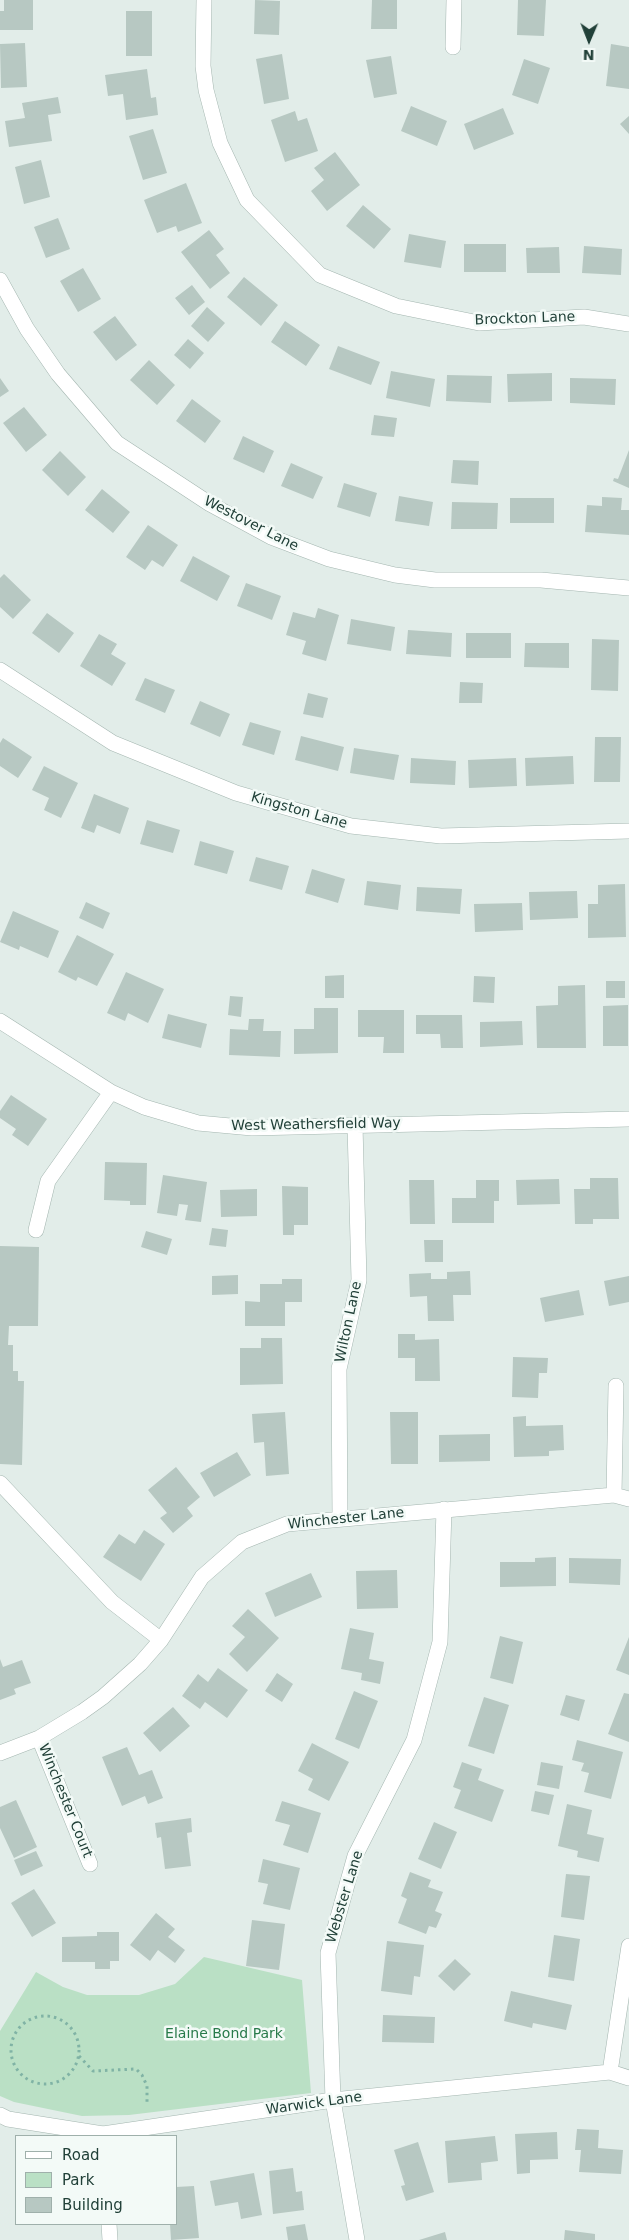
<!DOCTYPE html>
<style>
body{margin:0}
#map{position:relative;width:629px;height:2240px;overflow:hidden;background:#e2ede9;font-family:"DejaVu Sans",sans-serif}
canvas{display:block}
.legend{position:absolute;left:15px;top:2135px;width:162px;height:90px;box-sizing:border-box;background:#f3faf7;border:1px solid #9fb0ab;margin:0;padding:6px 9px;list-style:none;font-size:15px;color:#214038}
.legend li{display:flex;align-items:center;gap:10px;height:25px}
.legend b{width:25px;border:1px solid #9fb0ab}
.north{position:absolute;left:564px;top:15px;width:50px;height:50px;-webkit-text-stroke:4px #f3faf7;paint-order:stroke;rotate:181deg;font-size:14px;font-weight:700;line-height:20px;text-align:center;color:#214038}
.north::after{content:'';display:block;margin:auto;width:18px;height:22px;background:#214038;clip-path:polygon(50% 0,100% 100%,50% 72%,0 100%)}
</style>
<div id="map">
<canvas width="629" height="2240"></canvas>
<ul class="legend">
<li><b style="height:6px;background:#fff"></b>Road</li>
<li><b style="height:14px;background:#bae0c5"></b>Park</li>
<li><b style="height:14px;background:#b7c8c2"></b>Building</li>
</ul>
<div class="north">N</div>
</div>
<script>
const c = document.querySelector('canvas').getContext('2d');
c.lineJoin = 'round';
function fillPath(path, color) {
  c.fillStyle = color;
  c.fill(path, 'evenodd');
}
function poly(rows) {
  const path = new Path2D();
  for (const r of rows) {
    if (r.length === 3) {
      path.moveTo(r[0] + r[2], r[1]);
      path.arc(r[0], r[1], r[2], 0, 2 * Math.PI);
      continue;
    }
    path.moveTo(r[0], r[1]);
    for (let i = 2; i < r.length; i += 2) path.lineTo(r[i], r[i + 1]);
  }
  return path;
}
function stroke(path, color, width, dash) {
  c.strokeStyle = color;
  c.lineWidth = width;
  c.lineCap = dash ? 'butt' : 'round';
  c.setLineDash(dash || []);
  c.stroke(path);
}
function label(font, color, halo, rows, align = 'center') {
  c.font = font + ' "DejaVu Sans",sans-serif';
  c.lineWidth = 5;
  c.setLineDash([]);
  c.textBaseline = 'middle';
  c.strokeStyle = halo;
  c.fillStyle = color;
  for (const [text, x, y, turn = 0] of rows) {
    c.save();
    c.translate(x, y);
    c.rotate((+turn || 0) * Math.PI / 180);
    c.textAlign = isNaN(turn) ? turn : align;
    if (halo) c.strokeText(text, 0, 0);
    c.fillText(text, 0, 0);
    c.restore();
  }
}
fillPath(poly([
 [204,1957,302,1980,311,2093,129,2115,82,2116,14,2102,0,2096,0,2031,36,1972,63,1987,87,1995,139,1995,175,1984]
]), '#bae0c5');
fillPath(poly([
 [4,0,33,0,33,30,0,30,0,11,4,11],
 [255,0,280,1,279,35,254,34],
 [372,0,397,0,397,29,371,29],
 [518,0,546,0,544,36,517,35],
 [126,11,152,11,152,56,126,56],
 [25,43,27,87,1,88,0,44],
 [611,44,629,47,629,89,606,86],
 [282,54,289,99,264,104,256,59],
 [391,56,397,94,374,98,366,60],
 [524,59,550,68,538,104,512,95],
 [147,69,151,98,156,97,158,115,126,120,123,94,108,96,105,75],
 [58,97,61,113,48,115,52,141,9,147,5,121,25,118,22,103],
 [411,106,447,121,437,146,401,131],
 [503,108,514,134,474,150,464,124],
 [295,111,298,121,307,118,318,151,285,162,271,120],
 [629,116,629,134,620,124],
 [153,129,167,173,143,180,129,136],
 [335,152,360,185,327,211,311,191,324,180,314,168],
 [41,160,50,197,24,204,15,167],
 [186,183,202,223,178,232,176,226,157,233,144,200],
 [363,205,391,229,374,249,346,226],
 [58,218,70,249,46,258,34,227],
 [209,230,224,249,216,255,230,273,210,289,181,252],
 [409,234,446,241,441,268,404,262],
 [464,244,506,244,506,272,464,272],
 [584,246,622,249,621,275,582,273],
 [559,247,560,273,527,273,526,248],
 [83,268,101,299,78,312,60,281],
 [244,277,278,305,261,326,227,297],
 [192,285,205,302,189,315,175,298],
 [207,307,225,323,208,342,191,326],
 [115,316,137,345,116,361,93,332],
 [285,321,320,345,306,366,271,342],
 [188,339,204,353,190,369,174,355],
 [338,346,380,362,371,385,329,369],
 [149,360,175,385,157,405,130,380],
 [391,371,435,379,430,407,386,398],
 [552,373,552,401,508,402,507,374],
 [447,375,492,376,491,403,446,401],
 [0,378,9,391,0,397],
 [570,378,616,379,615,405,570,403],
 [192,399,221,421,205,443,176,421],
 [24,407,47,435,26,452,3,423],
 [374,415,397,418,394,437,371,435],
 [243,436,274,451,264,473,233,459],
 [629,450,629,488,613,481,614,478,618,479],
 [60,451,86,477,68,496,42,470],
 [453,460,479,461,478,485,451,483],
 [291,463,323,477,313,499,281,486],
 [344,483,377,493,370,517,337,507],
 [102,489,130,512,113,533,85,510],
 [399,496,433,502,429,526,395,521],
 [602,497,622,498,621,510,629,510,629,535,585,532,587,505,602,506],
 [510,498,554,498,554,523,510,523],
 [452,502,498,503,497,529,451,529],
 [148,525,178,545,163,567,152,560,145,570,126,557],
 [193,556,230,576,217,601,180,581],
 [4,574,31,600,13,619,0,607,0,578],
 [246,583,281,596,272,620,237,606],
 [318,608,339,615,326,661,302,654,306,641,286,635,293,612,315,618],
 [47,613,74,633,59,653,32,633],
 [351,619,395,627,391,651,347,644],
 [408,630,452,633,451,657,406,654],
 [466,633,511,633,511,658,466,658],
 [99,634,117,644,111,654,126,663,112,686,80,666],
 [592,639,619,640,618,691,591,690],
 [525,643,569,643,569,668,524,667],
 [145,678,175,690,165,713,135,700],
 [460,682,483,683,482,703,459,703],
 [308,693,328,698,323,718,303,714],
 [200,701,230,714,220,737,190,724],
 [250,722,281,731,274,755,242,745],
 [301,736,344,747,338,771,295,760],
 [595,737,621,737,620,782,594,782],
 [3,738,32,757,18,778,0,766,0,743],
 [354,748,399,755,394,780,350,773],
 [573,756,574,784,526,786,525,758],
 [411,758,456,761,455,785,410,783],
 [516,758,517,786,469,788,468,760],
 [44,766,78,783,61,818,44,810,49,798,32,790],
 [94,794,129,808,120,834,97,825,94,833,81,828],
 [147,820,180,830,173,853,140,844],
 [200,841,234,851,227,874,194,865],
 [256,857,289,866,282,890,249,881],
 [312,869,345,879,338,903,305,893],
 [367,881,401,885,398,910,364,905],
 [625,884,626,937,588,938,588,904,598,904,598,885],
 [417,887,462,889,460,914,416,911],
 [577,891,578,918,530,920,529,892],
 [86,902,110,913,103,929,79,918],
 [522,903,523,930,475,932,474,904],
 [13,911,59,931,48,958,20,946,19,950,0,942],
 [77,935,114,954,97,986,78,977,76,981,58,972],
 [126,972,164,989,148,1023,128,1013,125,1021,107,1013],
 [344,975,344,998,325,998,325,976],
 [474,976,495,977,494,1003,473,1002],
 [606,981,625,981,625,998,606,998],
 [585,985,586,1048,537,1048,536,1006,558,1005,558,986],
 [230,996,243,997,241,1017,228,1015],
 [628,1005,628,1046,603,1046,603,1006],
 [314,1008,338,1008,338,1053,294,1054,294,1029,314,1029],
 [358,1010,404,1010,404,1053,383,1053,384,1037,358,1037],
 [168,1014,207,1024,201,1048,162,1038],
 [416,1015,462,1015,463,1048,441,1048,440,1034,416,1034],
 [249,1019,264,1019,263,1031,281,1031,280,1057,229,1055,230,1029,248,1030],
 [522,1021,523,1045,480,1047,480,1022],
 [11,1095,47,1119,28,1146,12,1135,16,1129,0,1118,0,1111],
 [105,1162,147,1163,146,1205,130,1205,130,1201,104,1200],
 [163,1175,207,1182,201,1222,185,1220,188,1205,179,1204,177,1216,157,1213],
 [590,1178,618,1178,619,1219,593,1219,593,1224,575,1224,574,1189,590,1189],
 [559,1179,560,1204,517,1205,516,1180],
 [409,1180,434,1180,435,1224,410,1224],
 [476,1180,499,1180,499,1201,494,1201,494,1223,452,1223,452,1198,476,1198],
 [282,1186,308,1187,308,1225,294,1225,294,1235,283,1235],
 [257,1189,257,1216,221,1217,220,1190],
 [212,1228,228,1230,226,1247,209,1245],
 [146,1231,172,1239,167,1255,141,1247],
 [424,1240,443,1240,443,1262,425,1262],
 [0,1246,39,1247,38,1326,9,1326,8,1345,13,1345,13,1371,18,1371,18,1381,24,1381,22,1465,0,1464],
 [470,1271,471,1295,453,1295,454,1321,428,1321,427,1296,410,1297,409,1274,431,1273,431,1279,447,1279,447,1272],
 [238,1275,238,1294,212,1295,212,1276],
 [629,1276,629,1302,609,1306,604,1281],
 [282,1279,302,1279,302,1302,285,1302,285,1326,245,1326,245,1301,260,1302,260,1284,282,1284],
 [579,1290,584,1315,545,1322,540,1298],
 [398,1334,415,1334,415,1340,439,1339,440,1381,415,1381,415,1358,398,1358],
 [261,1338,282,1338,283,1384,240,1385,240,1348,261,1348],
 [513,1357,548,1358,547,1373,539,1373,538,1398,512,1397],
 [285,1412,289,1474,266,1476,264,1442,254,1443,252,1414],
 [390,1412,418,1412,418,1464,391,1464],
 [526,1416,526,1426,563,1425,564,1450,549,1451,549,1456,514,1457,513,1417],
 [490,1434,490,1461,439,1462,439,1435],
 [237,1452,251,1475,214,1497,200,1473],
 [176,1467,200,1497,187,1508,193,1516,173,1533,160,1518,167,1513,148,1490],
 [144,1530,165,1544,141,1581,103,1557,119,1534,135,1544],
 [556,1557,556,1586,500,1587,500,1562,535,1562,535,1558],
 [569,1558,621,1559,620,1585,569,1583],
 [397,1570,398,1608,357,1609,356,1571],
 [311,1573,322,1597,275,1617,265,1593],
 [248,1609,279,1638,247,1672,229,1654,245,1637,232,1626],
 [350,1628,374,1633,369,1659,384,1662,380,1684,361,1680,362,1673,341,1669],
 [500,1636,523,1642,513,1684,490,1678],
 [629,1637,629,1675,616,1670],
 [0,1659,3,1667,22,1660,31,1683,14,1689,16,1694,0,1700],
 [218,1668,248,1690,227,1718,205,1702,200,1709,182,1696,198,1674,208,1682],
 [277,1673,293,1684,282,1702,265,1691],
 [354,1691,378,1701,359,1749,335,1739],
 [624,1693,629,1694,629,1742,608,1734],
 [566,1695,585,1700,579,1721,560,1715],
 [484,1697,509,1705,494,1754,468,1746],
 [173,1707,190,1726,160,1752,143,1733],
 [577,1740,623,1752,611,1799,584,1792,589,1773,581,1771,584,1763,572,1760],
 [312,1743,349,1762,329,1801,308,1790,313,1779,298,1771],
 [127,1747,139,1775,152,1770,163,1798,148,1804,145,1796,122,1806,102,1757],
 [462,1762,482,1769,478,1780,504,1790,492,1822,454,1808,461,1790,453,1787],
 [541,1762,563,1766,559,1789,537,1785],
 [535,1791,554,1795,549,1815,531,1811],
 [16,1800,37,1847,14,1858,0,1828,0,1807],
 [282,1801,321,1813,308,1853,283,1845,290,1825,275,1821],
 [567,1804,592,1810,587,1834,604,1838,599,1862,577,1857,578,1851,558,1846],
 [191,1818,192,1832,187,1833,191,1866,165,1869,161,1837,157,1838,155,1823],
 [434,1822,457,1832,441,1869,418,1859],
 [36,1851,43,1866,21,1876,14,1860],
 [263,1859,300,1868,290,1910,263,1904,268,1884,258,1882],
 [410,1872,431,1880,428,1887,443,1892,435,1911,442,1914,436,1928,429,1926,426,1934,398,1923,407,1899,401,1896],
 [566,1874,590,1876,584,1920,561,1917],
 [34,1889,56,1923,32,1937,11,1903],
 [156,1913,175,1929,168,1937,185,1950,175,1963,158,1950,150,1961,130,1945],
 [252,1920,285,1924,279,1970,246,1966],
 [97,1932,119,1932,119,1961,110,1961,110,1969,95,1969,95,1962,62,1962,62,1937,97,1936],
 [554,1935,580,1939,574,1981,548,1977],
 [387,1941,424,1945,420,1977,414,1976,412,1995,381,1991],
 [455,1959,471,1974,454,1991,438,1976],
 [511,1991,572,2005,566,2030,533,2023,532,2028,504,2021],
 [383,2015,435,2017,434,2043,382,2042],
 [577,2129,599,2130,598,2148,623,2150,621,2174,579,2172,581,2150,575,2150],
 [557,2132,558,2159,530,2160,530,2173,517,2174,515,2134],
 [495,2136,498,2161,481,2163,482,2180,448,2183,445,2141],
 [418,2142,434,2192,406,2201,401,2186,405,2185,394,2150],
 [293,2168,296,2192,302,2191,304,2210,273,2214,269,2171],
 [254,2173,262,2215,241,2219,238,2202,215,2206,210,2181],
 [194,2186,199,2238,171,2240,170,2224,176,2224,176,2187],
 [305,2224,308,2240,288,2240,286,2227],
 [565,2230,595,2234,595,2240,564,2240],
 [445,2232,447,2240,419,2240]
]), '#b7c8c2');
const minor = poly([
 [204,0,203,66,206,90,220,143,247,200,320,275,396,306,479,323,584,317,629,324],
 [453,47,454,0],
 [0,280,27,329,58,374,117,443,210,504,271,537,329,559,395,575,435,580,541,580,629,588],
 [0,670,113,743,236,793,351,826,441,836,629,831],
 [0,1021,111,1092,144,1107,198,1123,252,1128,629,1119],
 [36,1230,48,1181,111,1092],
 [0,1483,112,1602,161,1640],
 [614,1495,616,1386],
 [340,1519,339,1369,359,1280,355,1125],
 [39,1738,90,1864],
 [0,1753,39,1738,82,1712,103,1697,140,1664,161,1640,202,1577,242,1542,287,1524,614,1495,629,1499],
 [610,2072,629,1946],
 [0,2115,8,2119,103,2134,333,2100,610,2072,629,2078],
 [109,2224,110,2240],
 [357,2240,333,2100,328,1953,355,1856,414,1740,440,1642,444,1509]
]);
stroke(minor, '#a4b6b0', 16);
stroke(poly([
 [45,2050,34],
 [79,2056,93,2071,136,2069,142,2075,147,2086,147,2105]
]), '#80b3a5', 3, [2.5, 4]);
stroke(minor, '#fff', 15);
label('14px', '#214038', '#f3faf7', [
 ["Brockton Lane",525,319,-2],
 ["Westover Lane",251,524,27],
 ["Kingston Lane",299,811,16],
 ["West Weathersfield Way",316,1125,-1],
 ["Wilton Lane",349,1322,-78],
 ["Winchester Lane",346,1519,-6],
 ["Winchester Court",65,1801,68],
 ["Webster Lane",345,1897,-73],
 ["Warwick Lane",314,2104,-8]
]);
label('14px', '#287a4a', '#f3faf7', [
 ["Elaine Bond Park",224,2034]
]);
</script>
